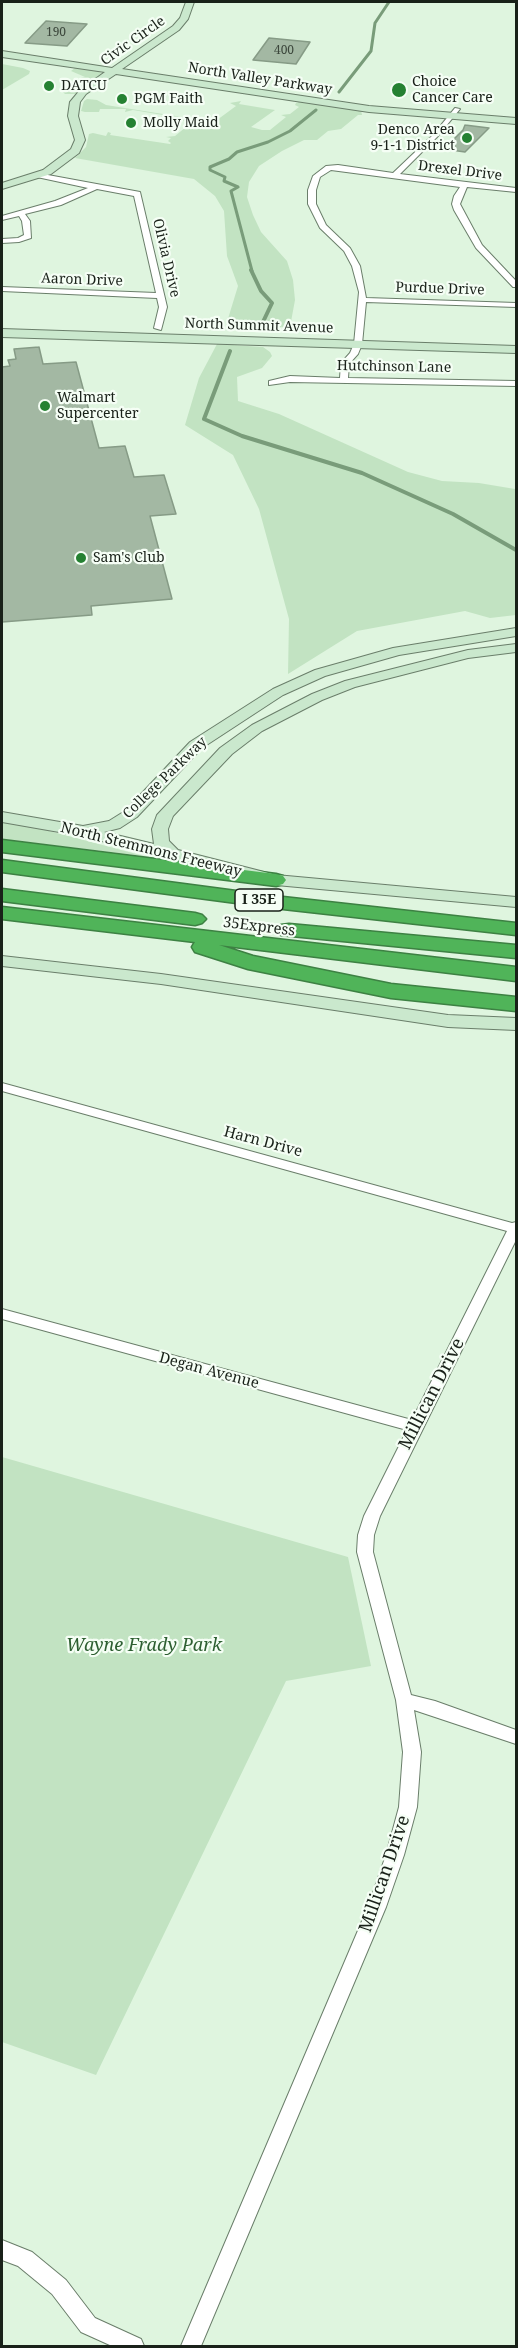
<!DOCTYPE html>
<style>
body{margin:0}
#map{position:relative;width:518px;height:2348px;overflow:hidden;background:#dff5df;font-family:"Noto Serif",serif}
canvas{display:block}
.frame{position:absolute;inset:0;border:3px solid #192119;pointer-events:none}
</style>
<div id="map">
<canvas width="518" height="2348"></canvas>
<div class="frame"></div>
</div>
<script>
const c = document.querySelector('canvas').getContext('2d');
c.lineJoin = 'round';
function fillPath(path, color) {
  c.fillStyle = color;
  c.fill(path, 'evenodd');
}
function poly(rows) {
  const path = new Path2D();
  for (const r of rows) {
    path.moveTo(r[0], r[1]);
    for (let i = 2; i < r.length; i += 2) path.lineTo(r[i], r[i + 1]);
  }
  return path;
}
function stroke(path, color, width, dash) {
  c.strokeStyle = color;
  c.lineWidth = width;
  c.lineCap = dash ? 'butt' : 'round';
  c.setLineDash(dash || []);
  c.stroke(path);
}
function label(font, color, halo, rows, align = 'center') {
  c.font = font + ' "Noto Serif",serif';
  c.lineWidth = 4.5;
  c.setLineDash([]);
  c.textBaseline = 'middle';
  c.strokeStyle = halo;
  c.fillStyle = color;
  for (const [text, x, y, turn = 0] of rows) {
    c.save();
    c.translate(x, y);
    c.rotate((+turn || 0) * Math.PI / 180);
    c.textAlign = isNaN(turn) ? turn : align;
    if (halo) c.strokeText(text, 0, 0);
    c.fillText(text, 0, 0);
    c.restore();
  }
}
fillPath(poly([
 [2,64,23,68,30,71,29,74,2,90],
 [75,68,97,71,102,73,75,94,65,94,63,92,80,78,85,77,71,71],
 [87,99,97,100,106,105,207,121,217,120,236,106,230,103,241,101,239,104,275,110,251,127,262,130,270,130,286,117,281,115,290,114,299,107,295,105,296,103,302,101,361,110,362,115,358,115,341,129,328,131,317,140,304,140,282,151,259,166,249,182,247,197,253,215,261,232,287,261,293,280,295,300,290,327,248,326,247,322,227,322,238,286,227,256,224,211,215,196,194,179,75,158,86,147,89,134,93,133,106,136,108,132,111,133,110,135,170,144,171,143,168,141,171,138,166,137,175,136,192,122,181,120,185,119,173,119,175,117,133,110,125,112,126,109,100,109,99,112,85,112,81,111,84,101],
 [217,344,263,347,270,352,272,356,262,368,237,377,238,401,279,414,408,472,442,481,479,483,515,489,516,615,490,618,465,611,357,631,288,674,289,619,259,509,233,455,185,425,199,378],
 [2,822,38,828,144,856,2,839],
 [2,1457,348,1557,371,1666,286,1681,96,2075,2,2042]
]), '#c2e3c2');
stroke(poly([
 [339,92,371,51,375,23,389,2],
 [252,271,231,191,238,187,224,181,225,177,210,170,210,167,229,159,237,152,268,142,290,131,316,110]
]), '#799c7a', 3);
stroke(poly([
 [251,270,261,291,272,303,262,324],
 [230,351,204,419,242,436,362,473,453,514,516,550]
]), '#799c7a', 4);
const building = poly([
 [46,21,87,24,67,46,25,43,46,21],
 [269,38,310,42,296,64,253,60,269,38],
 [465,125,489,128,465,152,444,149,463,130,465,125],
 [39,347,43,364,76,362,99,448,125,446,134,477,164,475,176,514,150,516,172,599,91,606,92,615,2,622,2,367,10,366,8,360,16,359,14,349,39,347]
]);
fillPath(building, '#a3b8a3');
stroke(building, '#869b86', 1.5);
const street = poly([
 [455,108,460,109,437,137,400,174,516,188,516,192,467,187,460,204,482,245,516,281,516,287,513,287,476,248,454,210,452,204,454,196,460,187,331,170,320,177,316,190,316,204,326,225,350,248,360,266,366,298,516,303,516,307,366,302,362,344,358,354,349,364,348,378,516,381,516,386,290,382,269,385,269,381,290,376,340,378,341,363,350,353,354,344,359,292,352,266,344,251,320,228,308,204,308,190,313,176,326,166,338,165,393,173,433,135,455,108],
 [37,173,140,192,167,307,161,330,154,328,159,307,157,298,2,291,2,287,156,293,134,196,97,189,61,205,25,214,30,221,31,238,19,242,2,243,2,239,18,238,24,235,22,221,19,216,2,220,2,216,55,201,88,188,37,177,37,173],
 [2,1083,512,1223,516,1222,516,1240,380,1516,374,1535,373,1552,411,1695,435,1701,516,1730,516,1744,414,1710,421,1752,417,1807,404,1855,386,1907,201,2346,181,2346,368,1907,386,1855,399,1807,403,1752,396,1700,357,1552,358,1535,364,1516,407,1430,2,1319,2,1309,412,1420,507,1231,2,1091,2,1083],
 [2,2240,32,2252,66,2280,95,2318,141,2339,144,2346,112,2346,81,2332,52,2294,18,2266,2,2260,2,2240]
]);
const secondary = poly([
 [186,2,194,2,188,19,179,30,122,69,369,106,516,118,516,124,369,112,116,74,86,94,80,102,78,116,85,140,79,153,51,174,2,189,2,183,43,170,71,149,75,140,68,116,70,102,80,90,105,72,2,57,2,51,112,68,173,26,180,18,186,2],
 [2,329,516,346,516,353,2,337,2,329],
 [516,628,516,636,399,655,325,676,283,695,202,748,137,817,120,828,104,832,154,844,152,829,157,815,220,748,252,725,312,694,345,681,468,650,516,644,516,652,468,658,355,687,322,700,262,731,232,754,173,816,168,829,169,841,178,850,276,875,516,897,516,907,276,885,82,836,2,822,2,812,83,826,109,821,125,811,190,742,273,689,315,670,393,648,516,628],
 [2,956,161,974,448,1015,516,1018,516,1030,448,1027,161,984,2,966,2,956]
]);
const highway = poly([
 [2,840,276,874,283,876,286,880,283,884,276,886,2,852,2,840],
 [2,860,274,896,516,923,516,935,274,908,2,872,2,860],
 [2,889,195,913,202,915,206,919,202,923,195,925,2,901,2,889],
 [2,907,516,967,516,981,219,945,253,956,391,984,516,997,516,1011,391,998,248,969,195,952,192,947,195,942,2,919,2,907],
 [289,924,516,945,516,958,281,935,278,930,281,925,289,924]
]);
stroke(street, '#6a7e6a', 2);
stroke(secondary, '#6a7e6a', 2);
stroke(highway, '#3d8143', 3);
fillPath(street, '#fff');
fillPath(secondary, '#cae8cd');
fillPath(highway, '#50b459');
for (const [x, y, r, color] of [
 [49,86,6,"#258132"],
 [399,90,8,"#258132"],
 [122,99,6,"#258132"],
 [131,123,6,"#258132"],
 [467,138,6,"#258132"],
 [45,406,6,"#258132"],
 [81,558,6,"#258132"]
]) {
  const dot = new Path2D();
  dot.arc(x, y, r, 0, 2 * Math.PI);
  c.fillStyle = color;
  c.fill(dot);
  stroke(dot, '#f5fef5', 2);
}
label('12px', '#3c473c', null, [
 ["190",56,33],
 ["400",284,51]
]);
label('14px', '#192119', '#f5fef5', [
 ["Civic Circle",133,41,-35],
 ["North Valley Parkway",260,79,9],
 ["Drexel Drive",460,171,7],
 ["Olivia Drive",166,258,77],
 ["Aaron Drive",82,280,2],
 ["Purdue Drive",440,289,2],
 ["North Summit Avenue",259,326,2],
 ["Hutchinson Lane",394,367,1],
 ["College Parkway",165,778,-44]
]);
label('14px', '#192119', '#f5fef5', [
 ["Choice",412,82],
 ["Cancer Care",412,98],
 ["DATCU",61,86],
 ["PGM Faith",134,99],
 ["Molly Maid",143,123],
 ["Denco Area",455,130,"right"],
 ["9-1-1 District",455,146,"right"],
 ["Walmart",57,398],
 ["Supercenter",57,414],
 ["Sam's Club",93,558]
], 'left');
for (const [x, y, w] of [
 [259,900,48]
]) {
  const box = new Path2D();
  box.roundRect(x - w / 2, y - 11, w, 22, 4.5);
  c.fillStyle = '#f5fef5';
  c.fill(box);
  stroke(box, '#192119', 1.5);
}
label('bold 14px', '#192119', null, [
 ["I 35E",259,900]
]);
label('15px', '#192119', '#f5fef5', [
 ["North Stemmons Freeway",151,850,14],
 ["35Express",259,927,7],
 ["Harn Drive",263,1142,15],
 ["Degan Avenue",209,1371,15]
]);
label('18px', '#192119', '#f5fef5', [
 ["Millican Drive",432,1394,-63],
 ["Millican Drive",385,1874,-71]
]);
label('italic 18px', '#2d5f31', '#f5fef5', [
 ["Wayne Frady Park",144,1646]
]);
</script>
